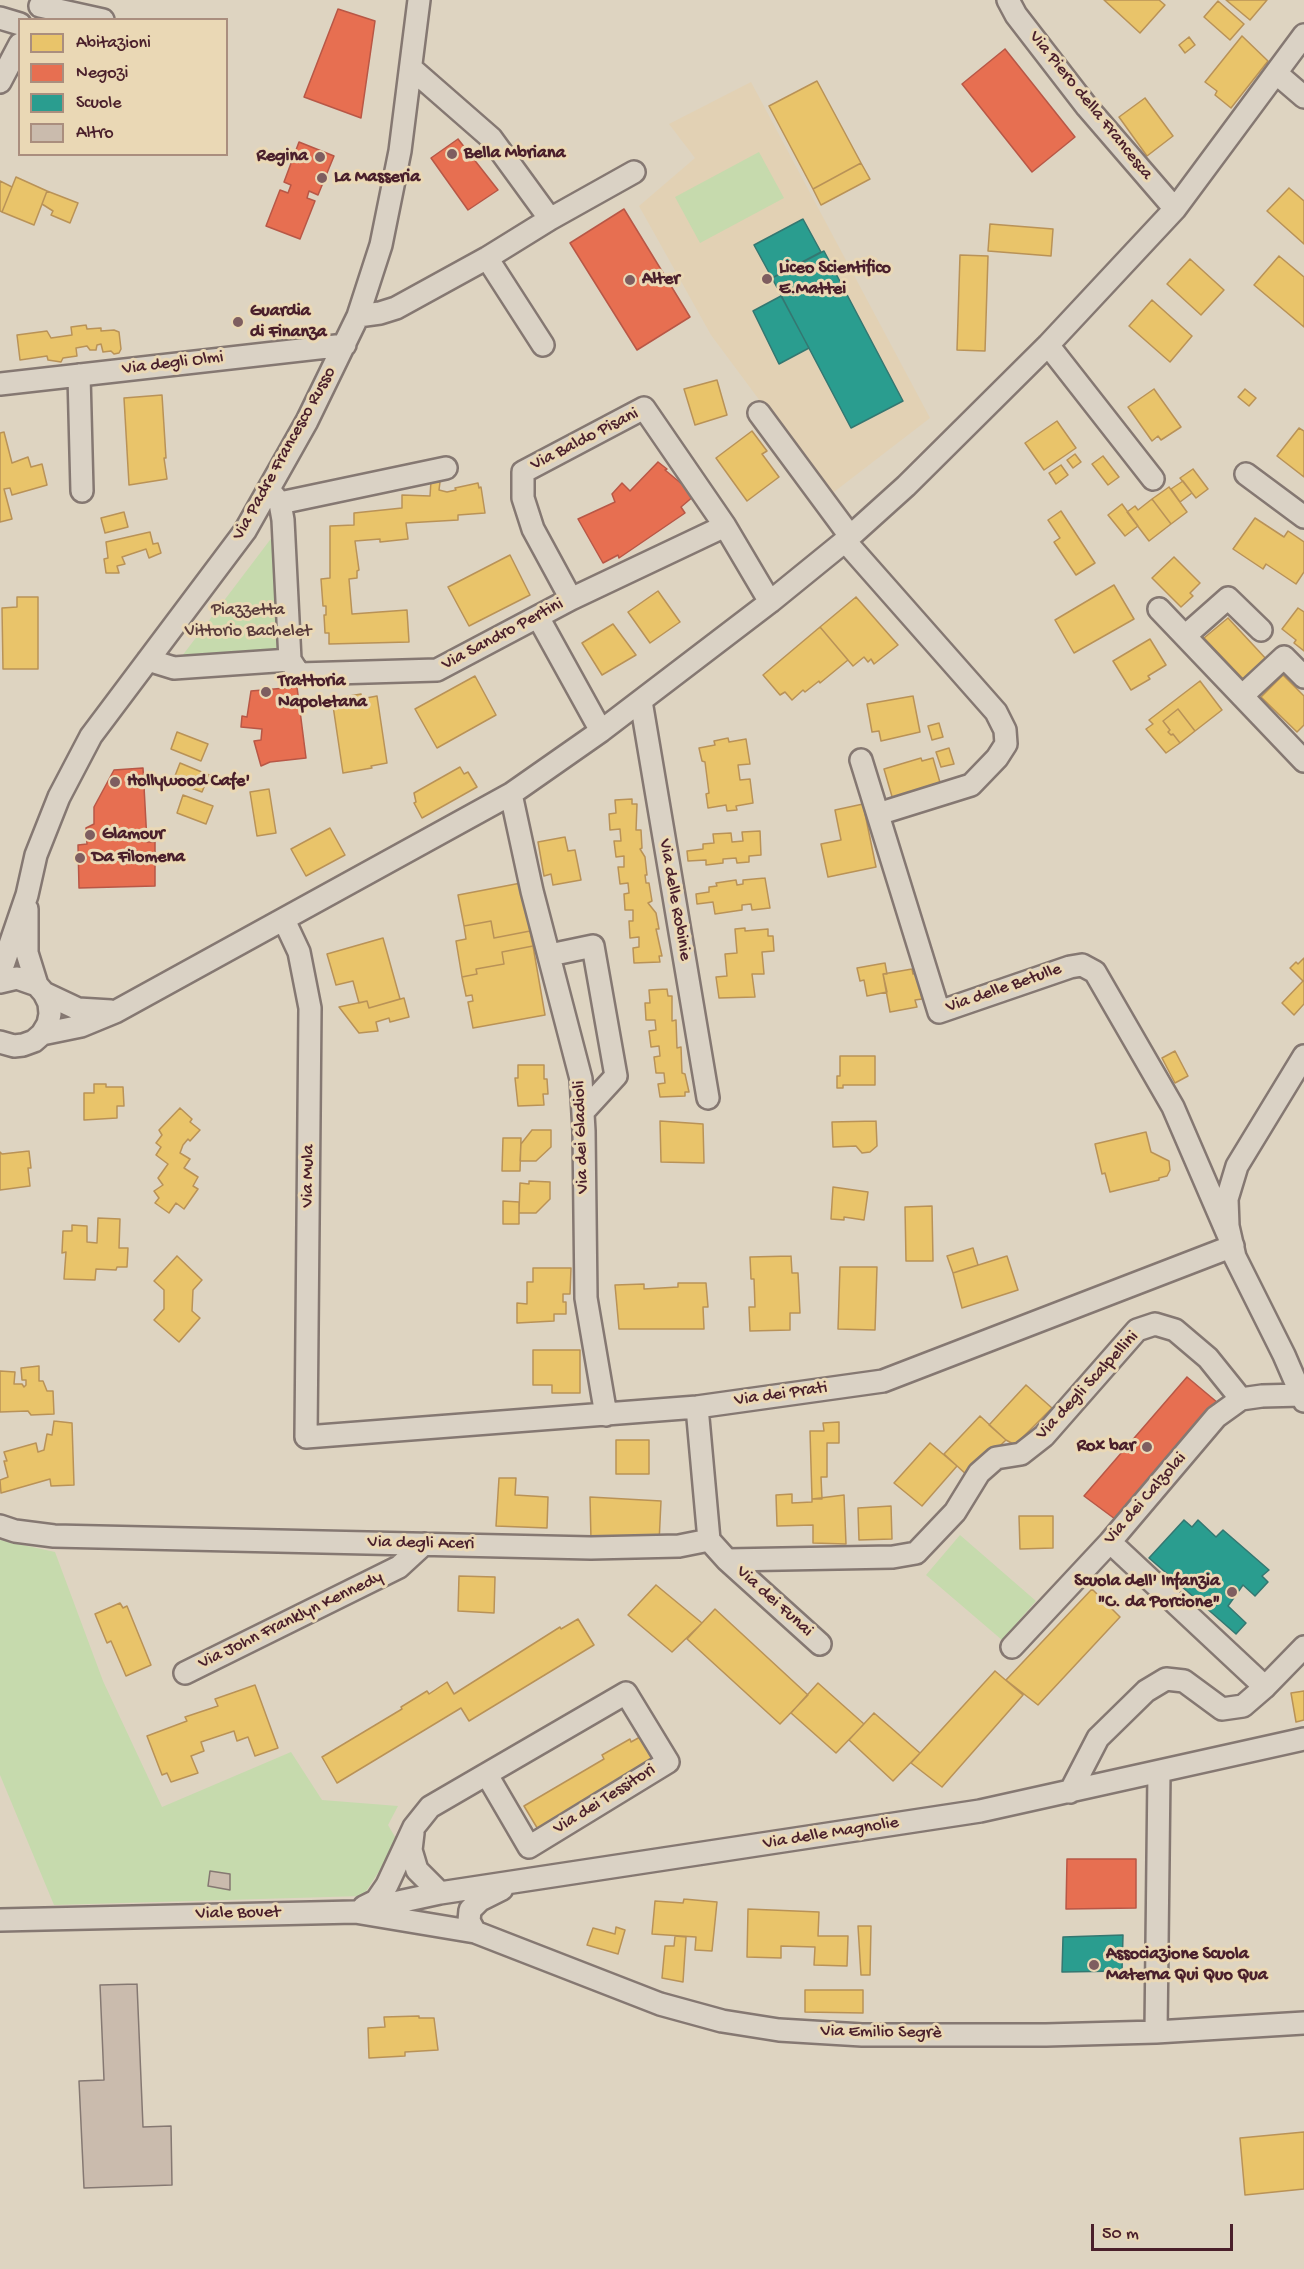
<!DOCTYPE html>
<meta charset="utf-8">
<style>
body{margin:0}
#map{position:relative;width:1304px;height:2269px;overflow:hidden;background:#ded4c1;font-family:"Gochi Hand",sans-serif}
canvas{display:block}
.legend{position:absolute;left:18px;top:18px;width:210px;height:138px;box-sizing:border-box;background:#ead8b5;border:2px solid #aa8e7e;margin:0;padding:8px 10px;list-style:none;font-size:18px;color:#4a1f2b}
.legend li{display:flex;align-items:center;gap:12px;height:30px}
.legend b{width:30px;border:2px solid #aa8e7e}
.scale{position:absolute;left:1091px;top:2224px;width:142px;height:27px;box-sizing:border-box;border:3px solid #4a1f2b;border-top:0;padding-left:8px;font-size:18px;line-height:21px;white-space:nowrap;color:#4a1f2b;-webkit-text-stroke:4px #ead8b5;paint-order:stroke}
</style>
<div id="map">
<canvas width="1304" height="2269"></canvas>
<ul class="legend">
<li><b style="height:16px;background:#e9c46a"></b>Abitazioni</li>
<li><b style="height:16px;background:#e76f51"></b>Negozi</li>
<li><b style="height:16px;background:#2a9d8f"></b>Scuole</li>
<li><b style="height:16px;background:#cabbad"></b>Altro</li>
</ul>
<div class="scale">50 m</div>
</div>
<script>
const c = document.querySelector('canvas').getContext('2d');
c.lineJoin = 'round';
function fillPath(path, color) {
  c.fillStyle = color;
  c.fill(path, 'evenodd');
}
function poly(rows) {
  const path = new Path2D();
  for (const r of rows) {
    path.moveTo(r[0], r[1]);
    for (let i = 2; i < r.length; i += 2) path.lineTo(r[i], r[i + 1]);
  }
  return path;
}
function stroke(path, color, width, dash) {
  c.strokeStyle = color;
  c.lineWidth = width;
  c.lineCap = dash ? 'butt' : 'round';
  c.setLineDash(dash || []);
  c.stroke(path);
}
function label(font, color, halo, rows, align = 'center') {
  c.font = font + ' "Gochi Hand",sans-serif';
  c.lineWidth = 6;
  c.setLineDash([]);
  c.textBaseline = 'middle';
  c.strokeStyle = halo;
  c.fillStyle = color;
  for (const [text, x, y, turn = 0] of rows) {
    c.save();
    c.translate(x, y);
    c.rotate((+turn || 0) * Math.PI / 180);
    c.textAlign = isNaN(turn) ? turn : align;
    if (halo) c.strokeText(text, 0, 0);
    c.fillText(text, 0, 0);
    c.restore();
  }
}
fillPath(poly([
 [751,82,930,418,830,495,711,335,639,206,695,158,669,124]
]), '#e2d1b4');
fillPath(poly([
 [759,152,784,198,700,243,675,197],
 [276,532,281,633,277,650,264,654,179,660],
 [960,1535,1036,1601,1002,1640,926,1575],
 [0,1540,55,1552,103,1681,162,1807,291,1752,322,1800,398,1806,388,1825,398,1842,363,1896,54,1905,0,1775]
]), '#c6daad');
const homes = poly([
 [1104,0,1159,0,1165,5,1140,33,1104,0],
 [1226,0,1267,0,1250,20,1226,0],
 [1218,1,1244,24,1230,40,1204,17,1218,1],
 [1242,36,1268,61,1231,108,1215,95,1217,91,1205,82,1242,36],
 [1189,37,1195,45,1185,53,1179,45,1189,37],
 [817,81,861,163,813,189,769,106,817,81],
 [1145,98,1173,136,1147,156,1119,117,1145,98],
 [861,163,870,179,821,205,813,189,861,163],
 [16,177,47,191,34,225,2,212,16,177],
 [0,181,12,187,2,212,0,211,0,181],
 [1289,188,1304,201,1304,244,1267,211,1289,188],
 [47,191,78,203,70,223,51,215,53,211,42,204,47,191],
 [990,224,1053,229,1051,256,988,251,990,224],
 [960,255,988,256,985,351,957,350,960,255],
 [1279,256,1304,277,1304,327,1254,285,1279,256],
 [1190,259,1224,290,1201,315,1167,284,1190,259],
 [1152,300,1192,336,1170,362,1129,326,1152,300],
 [86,325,87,329,101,328,101,331,114,330,119,332,121,349,119,353,114,354,111,351,103,352,101,344,97,345,96,350,90,350,87,346,76,348,77,356,63,358,61,362,48,360,47,356,20,360,17,335,47,331,51,338,72,335,71,327,86,325],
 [717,380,727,415,695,425,684,389,717,380],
 [1154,389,1181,427,1161,440,1158,436,1152,441,1128,407,1154,389],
 [1245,389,1256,398,1249,406,1238,397,1245,389],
 [162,395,166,458,164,458,167,479,129,485,124,398,162,395],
 [1057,421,1076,448,1044,470,1025,443,1057,421],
 [1299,428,1304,431,1304,477,1277,456,1299,428],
 [752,431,767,451,762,454,779,477,747,501,716,458,752,431],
 [4,432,12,463,28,457,31,467,42,464,47,485,12,495,10,488,4,489,12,519,0,522,0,433,4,432],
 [1075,454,1081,462,1073,468,1067,460,1075,454],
 [1103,456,1119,477,1108,485,1092,464,1103,456],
 [1061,465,1068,475,1056,484,1049,473,1061,465],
 [1193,469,1208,489,1196,498,1180,478,1193,469],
 [431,481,440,482,439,490,447,492,456,490,455,488,478,483,479,488,481,487,485,513,458,515,458,520,406,523,408,539,380,542,380,539,355,541,359,570,357,571,357,578,349,579,352,614,407,610,409,642,329,644,329,633,325,633,324,615,326,615,326,606,323,606,321,579,330,578,330,526,354,525,354,513,402,508,402,495,430,496,431,481],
 [1183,481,1192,493,1180,502,1171,489,1183,481],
 [1169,487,1187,512,1171,524,1152,499,1169,487],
 [1152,499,1171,524,1149,541,1127,512,1135,506,1138,510,1152,499],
 [1122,504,1138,526,1125,536,1108,515,1122,504],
 [1061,511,1095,563,1076,575,1054,542,1060,538,1048,520,1061,511],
 [124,512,128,527,105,533,101,518,124,512],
 [1255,518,1284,537,1288,531,1304,542,1304,572,1296,584,1266,564,1263,569,1233,549,1255,518],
 [150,532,153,544,158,543,161,553,149,558,146,549,122,557,125,564,117,566,119,573,106,573,104,559,108,558,106,542,150,532],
 [510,555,530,595,469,626,448,587,510,555],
 [1174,557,1200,583,1190,593,1193,596,1181,607,1152,578,1174,557],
 [1114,585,1134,619,1074,653,1055,620,1114,585],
 [658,591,680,622,650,643,628,612,658,591],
 [17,597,38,597,38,669,3,669,2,608,17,607,17,597],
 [856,597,898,645,874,664,871,659,868,662,864,657,853,666,820,627,856,597],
 [1298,608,1304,612,1304,651,1294,643,1296,640,1282,629,1298,608],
 [1228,618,1268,661,1247,683,1204,638,1228,618],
 [613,624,636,655,602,675,582,643,613,624],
 [820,627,848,660,820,683,819,681,805,692,803,690,792,700,785,692,780,695,763,675,820,627],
 [1150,639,1166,665,1148,676,1150,679,1131,690,1113,661,1150,639],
 [1283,675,1304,696,1304,725,1297,732,1261,697,1283,675],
 [475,676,496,715,437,748,415,709,475,676],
 [1200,681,1222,710,1195,731,1178,709,1163,721,1170,730,1168,732,1171,735,1173,734,1180,743,1166,753,1146,729,1153,724,1149,720,1200,681],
 [361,694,361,699,377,696,387,763,371,766,372,768,343,773,332,699,361,694],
 [913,696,920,732,881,741,879,731,872,732,867,704,913,696],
 [1178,709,1195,731,1180,743,1173,734,1171,735,1168,732,1170,730,1163,721,1178,709],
 [939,723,943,737,932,740,928,726,939,723],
 [177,732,208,744,201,761,171,749,177,732],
 [728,738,729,742,746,739,750,764,738,765,740,780,750,779,753,803,736,806,737,810,727,811,726,805,708,808,706,794,709,793,705,762,702,761,699,748,715,745,714,741,728,738],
 [949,748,954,764,941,767,936,752,949,748],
 [921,758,922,761,933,758,941,786,893,800,884,769,921,758],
 [180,763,209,775,202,792,173,781,180,763],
 [460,767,464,774,468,772,477,787,422,818,414,803,416,802,414,793,460,767],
 [269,789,276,833,257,836,250,792,269,789],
 [183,795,213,806,206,824,177,813,183,795],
 [632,799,632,804,637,804,636,830,641,830,642,848,640,849,645,857,647,875,645,875,646,883,649,883,652,901,648,903,656,913,659,929,656,929,662,956,659,956,660,962,634,963,633,948,639,947,639,937,630,938,629,921,633,921,633,910,625,910,624,894,629,893,628,883,620,884,618,867,624,867,624,856,616,857,614,841,621,841,620,829,610,830,609,814,616,813,615,800,632,799],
 [863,804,876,867,828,877,821,844,841,840,835,810,863,804],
 [330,828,345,855,306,876,291,849,330,828],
 [760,831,761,855,749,856,749,862,737,863,736,858,723,859,723,863,706,865,706,860,688,861,687,851,703,849,703,844,714,843,713,834,731,833,732,842,743,841,742,832,760,831],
 [565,837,568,851,575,850,581,880,553,885,551,874,544,876,538,842,565,837],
 [765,878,770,908,752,910,751,904,742,905,742,910,715,914,713,902,697,904,696,894,709,892,709,887,717,886,716,883,736,880,737,885,743,884,743,880,765,878],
 [521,883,530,931,494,938,491,921,464,926,458,895,521,883],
 [491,921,494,938,530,931,533,946,502,952,504,964,476,969,477,974,462,977,456,941,466,939,464,926,491,921],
 [745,928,745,931,768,929,768,936,773,936,774,951,762,952,764,974,752,974,755,997,719,998,716,977,727,976,725,954,737,953,735,929,745,928],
 [383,938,400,999,369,1008,367,1001,359,1003,353,981,336,985,327,954,383,938],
 [533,946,545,1015,473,1028,468,1002,473,1001,472,995,466,996,462,977,477,974,476,969,504,964,502,952,533,946],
 [1304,958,1304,1004,1294,1015,1282,1003,1303,981,1290,968,1296,962,1298,964,1304,958],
 [885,963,887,974,883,974,887,992,867,996,864,980,860,981,857,968,885,963],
 [912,969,913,974,917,973,922,999,915,1000,917,1007,890,1012,883,974,912,969],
 [667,989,668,996,672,996,672,1021,676,1020,677,1048,681,1047,682,1073,685,1074,689,1092,685,1092,685,1096,660,1097,658,1084,665,1083,664,1073,656,1073,654,1057,660,1056,659,1046,651,1047,649,1031,656,1030,655,1020,646,1020,645,1003,650,1003,649,990,667,989],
 [404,998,409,1017,390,1022,389,1018,376,1022,378,1031,359,1033,339,1007,367,1001,369,1008,404,998],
 [1175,1051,1188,1076,1175,1083,1162,1058,1175,1051],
 [840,1056,875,1056,875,1085,843,1085,843,1088,837,1088,837,1076,840,1076,840,1056],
 [518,1065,544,1065,544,1079,547,1079,548,1094,543,1094,544,1105,518,1106,515,1078,518,1078,518,1065],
 [94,1084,106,1084,106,1087,123,1087,124,1106,117,1106,117,1118,84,1120,84,1093,94,1093,94,1084],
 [180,1108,192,1119,190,1122,200,1130,190,1141,188,1139,183,1145,180,1153,190,1159,184,1168,198,1177,193,1186,198,1189,184,1209,176,1203,169,1213,155,1203,159,1198,154,1191,163,1185,158,1178,168,1164,156,1155,161,1147,156,1143,162,1135,159,1130,180,1108],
 [660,1121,703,1124,704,1163,661,1162,660,1121],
 [876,1121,877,1146,870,1152,862,1153,856,1146,833,1147,832,1122,876,1121],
 [532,1130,551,1130,551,1147,536,1161,520,1161,521,1144,532,1130],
 [1146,1132,1151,1152,1169,1161,1170,1170,1167,1176,1159,1178,1159,1180,1110,1192,1105,1173,1102,1174,1095,1144,1146,1132],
 [503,1138,521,1138,520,1171,502,1171,503,1138],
 [29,1151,31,1168,28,1168,30,1186,0,1190,0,1152,2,1154,29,1151],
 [529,1181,550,1182,550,1199,536,1213,519,1213,520,1183,529,1184,529,1181],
 [833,1187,868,1192,864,1220,844,1217,844,1220,831,1219,833,1187],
 [503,1201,519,1202,519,1224,503,1224,503,1201],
 [932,1206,933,1261,906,1261,905,1207,932,1206],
 [98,1218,120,1219,119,1248,128,1248,127,1267,117,1267,116,1270,96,1269,95,1280,64,1279,66,1252,62,1253,63,1231,72,1231,72,1225,87,1226,87,1242,97,1243,98,1218],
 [973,1248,978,1265,953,1273,947,1256,973,1248],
 [177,1256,202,1280,193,1290,192,1311,200,1318,179,1342,154,1320,164,1309,164,1290,154,1281,177,1256],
 [791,1256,792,1273,798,1273,800,1313,790,1313,790,1330,750,1331,749,1307,755,1307,754,1279,751,1279,750,1257,791,1256],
 [1007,1256,1018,1290,962,1308,953,1273,1007,1256],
 [840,1267,877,1267,875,1330,838,1329,840,1267],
 [533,1268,571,1268,570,1294,563,1294,563,1302,566,1302,566,1314,554,1314,554,1321,517,1323,517,1303,527,1304,527,1282,533,1282,533,1268],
 [678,1283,706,1283,708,1307,703,1307,704,1329,619,1329,615,1285,644,1284,644,1289,678,1287,678,1283],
 [533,1350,580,1350,580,1393,552,1393,552,1385,533,1385,533,1350],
 [39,1366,39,1381,43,1381,47,1391,53,1391,54,1414,31,1415,28,1411,0,1412,0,1371,15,1372,14,1384,22,1384,24,1387,26,1385,26,1380,22,1380,21,1368,39,1366],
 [1026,1385,1052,1408,1015,1445,1006,1440,989,1425,1026,1385],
 [980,1416,1006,1440,968,1476,944,1454,980,1416],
 [54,1421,72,1423,74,1485,51,1486,50,1479,1,1493,0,1480,8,1477,4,1461,7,1461,4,1452,36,1443,38,1452,44,1450,47,1434,52,1435,54,1421],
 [839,1422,839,1443,827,1443,827,1477,821,1477,822,1499,812,1499,810,1431,824,1431,823,1423,839,1422],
 [616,1440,649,1440,649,1474,616,1474,616,1440],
 [930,1443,957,1466,922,1506,894,1483,930,1443],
 [499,1478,516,1478,515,1495,548,1497,547,1528,496,1526,499,1478],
 [792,1494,792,1503,812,1502,812,1499,844,1495,846,1544,813,1543,813,1525,777,1526,776,1495,792,1494],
 [590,1497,661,1501,659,1543,591,1540,590,1497],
 [891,1506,892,1539,859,1540,858,1508,891,1506],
 [1019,1516,1053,1516,1053,1548,1020,1549,1019,1516],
 [459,1576,495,1577,494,1613,458,1611,459,1576],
 [656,1585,702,1623,672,1652,628,1615,656,1585],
 [1092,1589,1120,1617,1038,1705,1006,1680,1092,1589],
 [120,1603,123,1608,127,1606,151,1665,126,1676,111,1641,107,1643,95,1614,120,1603],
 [715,1609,808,1695,780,1724,687,1639,715,1609],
 [578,1619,594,1645,469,1721,461,1708,337,1783,322,1757,402,1709,401,1707,427,1691,429,1694,447,1682,454,1694,560,1627,561,1629,578,1619],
 [995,1671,1023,1695,942,1787,911,1763,995,1671],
 [818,1683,864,1724,836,1753,791,1713,818,1683],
 [255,1685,278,1748,255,1756,248,1737,237,1741,234,1731,201,1742,204,1751,191,1756,198,1773,171,1782,167,1773,162,1775,147,1736,187,1721,185,1717,218,1706,215,1699,255,1685],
 [1304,1691,1304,1720,1296,1722,1291,1693,1304,1691],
 [874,1713,920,1753,893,1781,849,1740,874,1713],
 [649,1732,663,1756,539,1831,524,1806,604,1759,602,1755,630,1739,631,1742,649,1732],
 [684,1899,717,1902,712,1951,695,1950,696,1937,652,1934,655,1901,683,1903,684,1899],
 [748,1909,819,1912,818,1936,848,1936,847,1966,814,1965,815,1947,781,1946,781,1958,747,1957,748,1909],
 [858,1926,871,1926,870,1975,861,1975,858,1926],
 [616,1927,625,1930,618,1954,587,1945,593,1928,615,1934,616,1927],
 [675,1936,686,1937,683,1982,662,1978,665,1946,674,1946,675,1936],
 [805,1990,863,1990,863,2013,805,2012,805,1990],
 [419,2016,419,2018,434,2018,438,2050,405,2052,405,2056,369,2058,368,2028,385,2027,384,2017,419,2016],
 [1304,2132,1304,2189,1245,2195,1240,2138,1304,2132]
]);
fillPath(homes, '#e9c46a');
stroke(homes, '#b99257', 1.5);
const shops = poly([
 [338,9,375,21,361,118,304,97,338,9],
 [1005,49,1075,137,1032,172,962,84,1005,49],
 [458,139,498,190,468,210,431,158,458,139],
 [299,142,334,156,318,195,309,191,307,198,315,201,300,239,266,226,280,190,288,193,291,185,284,182,299,142],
 [624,209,690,317,637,350,570,243,624,209],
 [658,462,667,469,665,470,695,495,681,507,685,513,619,558,618,555,603,563,578,519,615,502,612,494,622,483,630,491,658,462],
 [297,687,306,758,270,762,261,766,254,741,261,740,262,729,241,727,242,716,247,717,251,691,297,687],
 [143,768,147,842,155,842,155,886,79,888,78,845,87,844,86,828,94,824,94,807,114,770,143,768],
 [1187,1377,1218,1403,1115,1519,1084,1496,1187,1377],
 [1067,1859,1136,1859,1136,1908,1066,1909,1067,1859]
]);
fillPath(shops, '#e76f51');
stroke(shops, '#b85746', 1.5);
const schools = poly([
 [803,219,821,252,772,278,754,245,803,219],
 [824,251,903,401,851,428,772,278,824,251],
 [781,296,809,348,779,364,753,311,781,296],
 [1184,1520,1192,1527,1198,1520,1216,1537,1223,1530,1269,1570,1262,1576,1268,1582,1255,1596,1243,1585,1228,1606,1246,1623,1236,1634,1149,1558,1184,1520],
 [1123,1935,1122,1971,1062,1972,1063,1937,1123,1935]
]);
fillPath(schools, '#2a9d8f');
stroke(schools, '#347771', 1.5);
const building = poly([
 [210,1871,230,1874,230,1890,208,1886,210,1871],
 [137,1984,143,2127,171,2126,172,2185,84,2188,79,2081,104,2080,100,1985,137,1984]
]);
fillPath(building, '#cabbad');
stroke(building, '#857872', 1.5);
const minor = poly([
 [1008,0,1016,15,1087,107,1175,209],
 [40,6,103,20],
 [0,18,20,24],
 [412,69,491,138,550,219,634,172],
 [1276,73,1304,97],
 [0,82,20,44],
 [487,258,543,345],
 [358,316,380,313,396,308,487,258,550,219],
 [1048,345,1153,479],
 [79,375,82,491],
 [0,384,345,345],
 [759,413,850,536],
 [1246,474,1304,517],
 [269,490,280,503,283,520,290,660],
 [280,503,446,468],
 [845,541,996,712,1005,730,1006,744,997,758,971,785,878,814],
 [571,599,533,529,523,498,523,472,644,408,725,526],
 [1159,609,1304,761],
 [538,617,601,731],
 [1185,636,1228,598,1261,630],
 [148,660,174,668,290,660],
 [290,660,299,674,437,670,571,599,725,526,770,602],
 [1242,696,1284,657,1304,677],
 [641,701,708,1098],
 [511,794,532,891,581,1079,584,1131,586,1298,606,1415],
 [27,909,27,953,37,985],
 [284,920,299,952,310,1008,306,1437,697,1407,883,1381,1233,1246,1173,1107,1095,972,1082,965,1070,967,939,1012,861,760],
 [550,955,593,946,616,1076,583,1112],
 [0,974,27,895,36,855,59,797,91,736,245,531,307,421,358,316,381,245,400,151,419,0],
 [0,982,17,978,37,985,44,993,49,1003,50,1014,48,1024,42,1034,34,1041,23,1045,14,1046,0,1042],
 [44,993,78,1009,111,1011],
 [42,1034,81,1026,115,1012,511,794,601,731,770,602,845,541,906,486,1048,345,1175,209,1304,35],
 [1304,1056,1237,1166,1227,1199,1228,1226,1235,1257,1284,1355,1304,1401],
 [0,1526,15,1531,54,1536,591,1548,679,1546,709,1540,697,1407],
 [709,1540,727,1560,893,1557,916,1553,955,1512,979,1473,996,1458,1021,1454,1044,1436,1137,1330,1155,1324,1175,1330,1208,1358,1241,1399],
 [1110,1542,1265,1687],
 [727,1560,820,1644],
 [1012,1647,1110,1542,1216,1417,1241,1399,1262,1396,1302,1395],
 [185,1673,399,1567,424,1544],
 [1070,1792,1098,1738,1146,1691,1166,1679,1184,1681,1222,1709,1243,1706,1265,1687,1304,1647],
 [413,1833,411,1850,417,1870,440,1893],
 [364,1907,376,1901,387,1885,414,1827,430,1807,626,1693,668,1762,529,1847,487,1775],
 [366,1909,440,1893,980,1811,1304,1739],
 [0,1920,355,1912,475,1932,660,2004,722,2021,779,2030,862,2035,1046,2035,1156,2032,1304,2023],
 [475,1932,469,1921,470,1910,480,1900,502,1889],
 [1156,2032,1159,1772]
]);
stroke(minor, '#857872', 26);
stroke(minor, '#dad2c5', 21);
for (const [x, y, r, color] of [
 [452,154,6,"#7e5e60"],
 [320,157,6,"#7e5e60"],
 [322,178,6,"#7e5e60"],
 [767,279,6,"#7e5e60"],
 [630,280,6,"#7e5e60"],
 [238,322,6,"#7e5e60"],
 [266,692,6,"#7e5e60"],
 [115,782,6,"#7e5e60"],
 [90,835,6,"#7e5e60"],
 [80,858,6,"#7e5e60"],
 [1147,1447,6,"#7e5e60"],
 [1232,1592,6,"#7e5e60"],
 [1094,1965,6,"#7e5e60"]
]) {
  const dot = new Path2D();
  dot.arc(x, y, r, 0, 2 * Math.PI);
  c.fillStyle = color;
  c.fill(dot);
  stroke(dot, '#ead8b5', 2);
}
label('18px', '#4a1f2b', '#ead8b5', [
 ["Via Piero della Francesca",1090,106,51],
 ["Via degli Olmi",173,364,-7],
 ["Via Baldo Pisani",585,440,-27],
 ["Via Padre Francesco Russo",285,454,-61],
 ["Via Sandro Pertini",503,635,-28],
 ["Via delle Robinie",674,900,80],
 ["Via delle Betulle",1004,989,-19],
 ["Via dei Gladioli",582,1137,-92],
 ["Via Mula",309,1176,-89],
 ["Via degli Scalpellini",1088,1386,-47],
 ["Via dei Prati",781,1395,-8],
 ["Via dei Calzolai",1146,1499,-49],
 ["Via degli Aceri",421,1544,1],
 ["Via dei Funai",774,1602,42],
 ["Via John Franklyn Kennedy",291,1621,-26],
 ["Via dei Tessitori",605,1800,-32],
 ["Via delle Magnolie",831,1834,-9],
 ["Viale Bovet",238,1914,-1],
 ["Via Emilio Segrè",881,2033,1]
]);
label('bold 18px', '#4a1f2b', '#ead8b5', [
 ["Bella Mbriana",464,154],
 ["Regina",308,157,"right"],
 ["La Masseria",334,178],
 ["Liceo Scientifico",779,269],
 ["E.Mattei",779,290],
 ["Alter",642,280],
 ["Guardia",250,312],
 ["di Finanza",250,333],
 ["Trattoria",278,682],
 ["Napoletana",278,703],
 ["Hollywood Cafe'",127,782],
 ["Glamour",102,835],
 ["Da Filomena",92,858],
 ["Rox bar",1135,1447,"right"],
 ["Scuola dell' Infanzia",1220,1582,"right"],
 ["\"C. da Porcione\"",1220,1603,"right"],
 ["Associazione Scuola",1106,1955],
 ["Materna Qui Quo Qua",1106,1976]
], 'left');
label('18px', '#5a3c3c', '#ead8b5', [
 ["Piazzetta",248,611],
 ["Vittorio Bachelet",248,632]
]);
</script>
